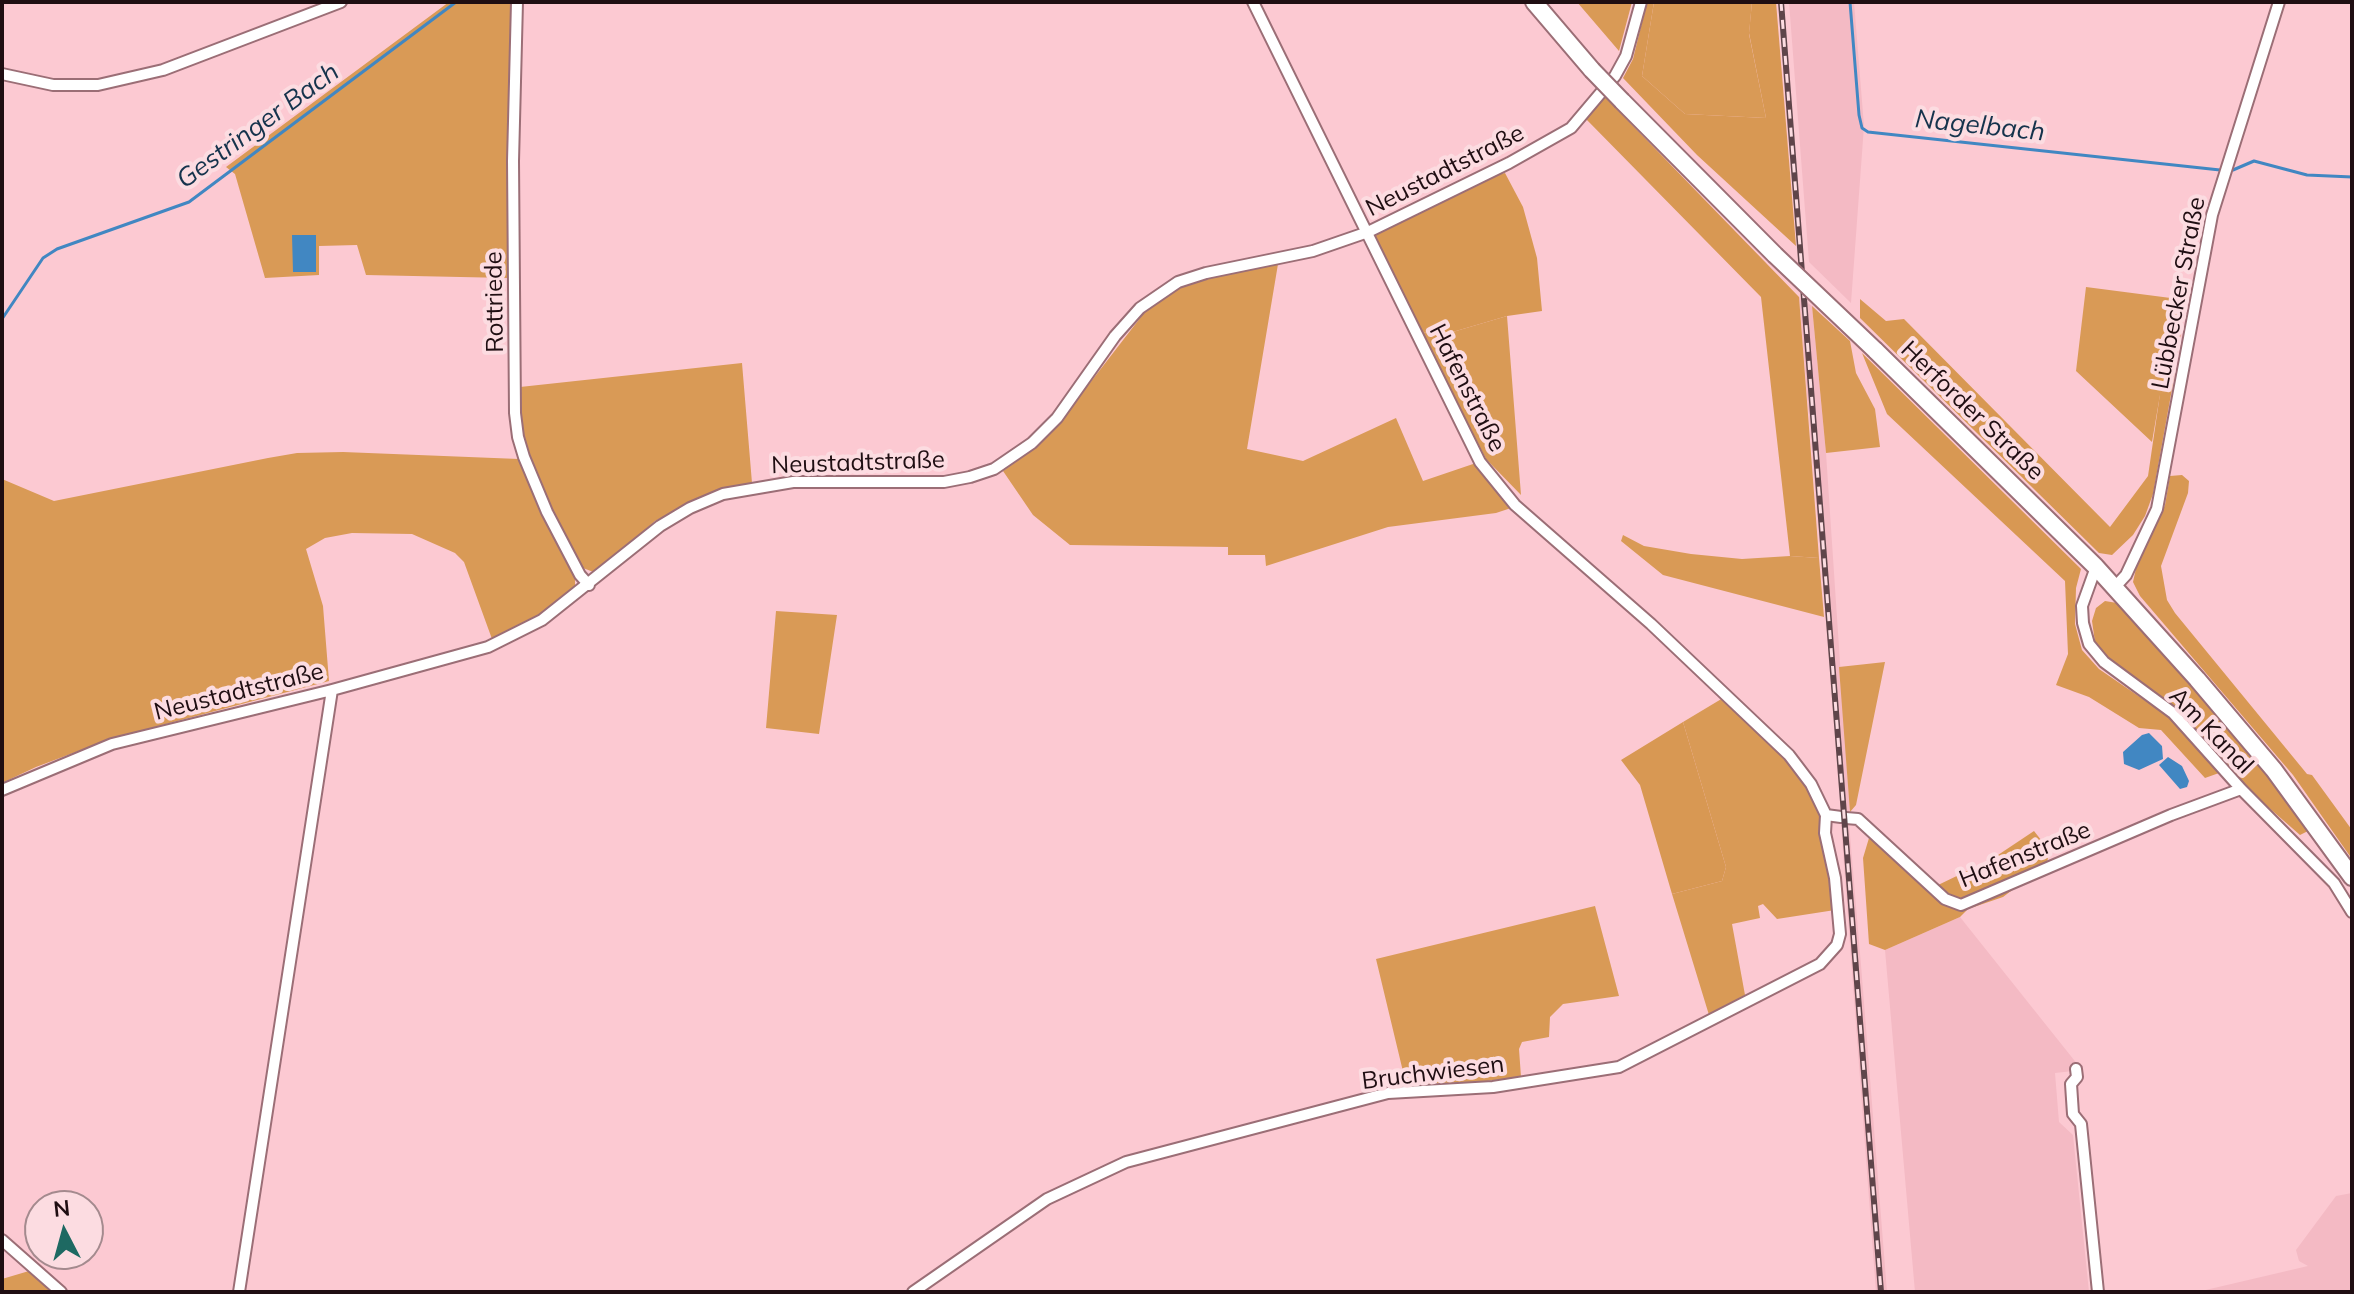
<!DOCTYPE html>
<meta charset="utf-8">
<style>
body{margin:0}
#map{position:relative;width:2354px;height:1294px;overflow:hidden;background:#fcc9d2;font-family:Mulish,sans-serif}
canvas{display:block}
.frame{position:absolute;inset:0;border:4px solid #1f0e12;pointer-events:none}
.north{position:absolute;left:24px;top:1190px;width:80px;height:80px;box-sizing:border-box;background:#fcdce1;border:2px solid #a48a8e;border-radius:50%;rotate:354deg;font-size:22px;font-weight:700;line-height:32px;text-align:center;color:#1f0e12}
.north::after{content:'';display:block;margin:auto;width:28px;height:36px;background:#1e6962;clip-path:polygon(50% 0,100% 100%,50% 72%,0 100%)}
</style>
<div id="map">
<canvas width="2354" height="1294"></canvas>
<div class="frame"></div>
<div class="north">N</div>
</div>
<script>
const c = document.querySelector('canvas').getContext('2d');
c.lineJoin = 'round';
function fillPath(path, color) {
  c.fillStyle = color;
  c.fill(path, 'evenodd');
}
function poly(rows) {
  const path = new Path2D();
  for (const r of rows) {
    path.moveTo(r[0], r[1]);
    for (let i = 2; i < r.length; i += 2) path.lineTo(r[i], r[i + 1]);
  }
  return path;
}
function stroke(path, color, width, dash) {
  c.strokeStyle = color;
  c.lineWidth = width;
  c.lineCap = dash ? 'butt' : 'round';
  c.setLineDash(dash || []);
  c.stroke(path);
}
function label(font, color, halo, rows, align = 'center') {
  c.font = font + ' Mulish,sans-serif';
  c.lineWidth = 8;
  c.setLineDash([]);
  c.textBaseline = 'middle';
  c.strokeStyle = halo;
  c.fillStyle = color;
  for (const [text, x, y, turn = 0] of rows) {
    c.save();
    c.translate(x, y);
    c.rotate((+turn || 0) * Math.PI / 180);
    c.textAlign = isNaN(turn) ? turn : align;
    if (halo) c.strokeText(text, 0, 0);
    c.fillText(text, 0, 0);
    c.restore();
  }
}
fillPath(poly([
 [1789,2,1854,2,1864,126,1851,303,1809,262],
 [1799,297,1812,306,1826,453,1850,812,1846,813,1842,812],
 [1849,823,1861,965,1887,1292,1876,1292,1841,825],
 [1960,917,2082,1070,2055,1073,2059,1122,2073,1135,2089,1292,1915,1292,1885,950],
 [2352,1193,2352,1292,2197,1292,2308,1266,2299,1261,2296,1250,2336,1196]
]), '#f4bac4');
fillPath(poly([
 [449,2,513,2,508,278,366,275,357,245,319,246,319,275,265,278,235,174,226,167],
 [1577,2,1632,2,1619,51],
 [1654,2,1752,2,1749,34,1766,118,1685,114,1642,76],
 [1278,264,1247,449,1303,461,1396,418,1423,481,1476,463,1511,508,1496,513,1388,527,1266,566,1265,555,1228,555,1228,547,1070,545,1033,515,1003,471,1035,448,1062,419,1144,313,1180,287,1212,278],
 [2086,287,2186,300,2172,389,2160,395,2152,442,2076,371],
 [1812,306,1850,341,1856,373,1875,409,1880,447,1826,453],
 [1507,316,1521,495,1486,459,1420,331,1439,336],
 [742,363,752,483,716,490,655,521,596,573,583,568,553,511,528,455,519,427,520,387],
 [343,452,519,459,545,518,575,572,575,589,539,616,492,639,464,562,455,553,412,534,352,533,325,538,306,549,323,606,329,681,113,738,36,767,2,783,2,479,54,501,268,458,297,453],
 [1623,535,1644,546,1691,554,1742,559,1790,556,1819,558,1824,617,1663,575,1621,541],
 [776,611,837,615,819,734,766,728],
 [1885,662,1856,805,1850,812,1839,667],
 [1723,698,1788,759,1809,787,1817,804,1835,910,1777,919,1763,904,1758,906,1760,918,1732,924,1745,995,1709,1015,1672,894,1722,881,1726,867,1683,722],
 [1595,906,1619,996,1563,1004,1550,1017,1549,1037,1522,1042,1519,1049,1521,1077,1478,1082,1406,1084,1376,959],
 [29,1271,52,1292,2,1292,2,1279]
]), '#d99a56');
fillPath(poly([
 [1647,2,1654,2,1642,76,1685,114,1766,118,1749,33,1752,2,1776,2,1796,246,1697,155,1623,78,1633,59],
 [1605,97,1799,297,1819,558,1790,556,1761,297,1586,119],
 [1505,173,1523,207,1537,258,1542,311,1507,316,1439,336,1420,331,1371,233,1490,176],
 [1860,299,1886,321,1904,319,2110,527,2148,476,2160,394,2172,389,2153,494,2145,516,2133,535,2112,555,2099,553,1860,318],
 [1862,353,2081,569,2076,588,2075,624,2082,650,2099,669,2169,717,2219,773,2205,778,2161,730,2139,728,2089,697,2056,685,2068,654,2065,581,1887,414],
 [2182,475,2189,481,2188,493,2161,566,2167,600,2175,613,2307,774,2312,775,2352,830,2352,859,2293,775,2140,596,2133,582,2137,564,2165,505,2170,476],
 [2105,601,2117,603,2247,748,2310,830,2300,835,2243,785,2177,711,2108,661,2095,642,2092,621,2096,608],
 [1683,722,1726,867,1722,881,1672,894,1640,785,1621,760],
 [2034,831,2049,850,2047,864,2003,897,1968,909,1960,917,1885,950,1869,944,1863,858,1869,838,1880,832,1936,886,1992,859]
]), '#d89853');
fillPath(poly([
 [292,235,316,235,316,272,293,272],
 [2149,733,2162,746,2163,759,2139,770,2124,764,2123,752,2142,735],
 [2168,757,2182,766,2189,781,2187,787,2180,789,2159,765]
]), '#4187c2');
stroke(poly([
 [1850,2,1859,115,1862,128,1868,132,2220,170],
 [2233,170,2254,161,2307,175,2352,177],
 [2,319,43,258,57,249,189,202,456,2]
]), '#4187c2', 3);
const minor = poly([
 [517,2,513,161,515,413,518,437,524,457,547,512,580,575,589,585],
 [1253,2,1480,462,1515,505,1651,624,1789,755,1811,784,1826,815,1841,817],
 [2,74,53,85,98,85,163,70,341,2],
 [2096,567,2082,606,2083,623,2089,644,2104,662,2173,713,2241,789,2334,883,2352,912],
 [2114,588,2126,575,2157,509,2212,215,2279,2],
 [2,790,112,744,332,690,488,647,542,620,660,526,690,508,723,494,793,482,944,482,970,477,994,469,1032,443,1057,418,1115,336,1140,308,1178,282,1206,273,1313,251,1368,232,1509,163,1571,128,1615,76,1626,56,1641,2],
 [1846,818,1858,819,1945,899,1961,905,2171,815,2241,789],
 [2076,1069,2077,1077,2071,1084,2073,1114,2081,1124,2098,1292],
 [2,1240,61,1292],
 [239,1292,332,690],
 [913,1292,1047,1199,1126,1162,1388,1093,1493,1087,1619,1067,1820,964,1837,945,1840,934,1835,878,1825,833,1826,815]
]);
const primary = poly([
 [1534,2,1592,70],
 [1622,101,1775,255],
 [1875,350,2096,567,2197,679,2274,770,2352,877]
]);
stroke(minor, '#9b6e76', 14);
stroke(primary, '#9b6e76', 20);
stroke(minor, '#fff', 10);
stroke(primary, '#fff', 16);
const rail = poly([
 [1781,2,1881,1292]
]);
stroke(rail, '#5f454a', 6);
stroke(rail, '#fcdce1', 3, [9]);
const primaryBridge = poly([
 [1592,70,1622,101],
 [1775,255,1875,350]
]);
stroke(primaryBridge, '#9b6e76', 20, []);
stroke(primaryBridge, '#fff', 16);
label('24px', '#1f0e12', '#fcdce1', [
 ["Neustadtstraße",1445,171,-27],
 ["Lübbecker Straße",2179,293,-79],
 ["Rottriede",495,302,-91],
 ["Hafenstraße",1467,388,63],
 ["Herforder Straße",1972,411,44],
 ["Neustadtstraße",858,463,-2],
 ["Neustadtstraße",239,692,-14],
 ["Am Kanal",2211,731,46],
 ["Hafenstraße",2025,855,-22],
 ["Bruchwiesen",1433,1073,-7]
]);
label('italic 26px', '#15334c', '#fcdce1', [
 ["Gestringer Bach",258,126,-36],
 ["Nagelbach",1980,126,6]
]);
</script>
